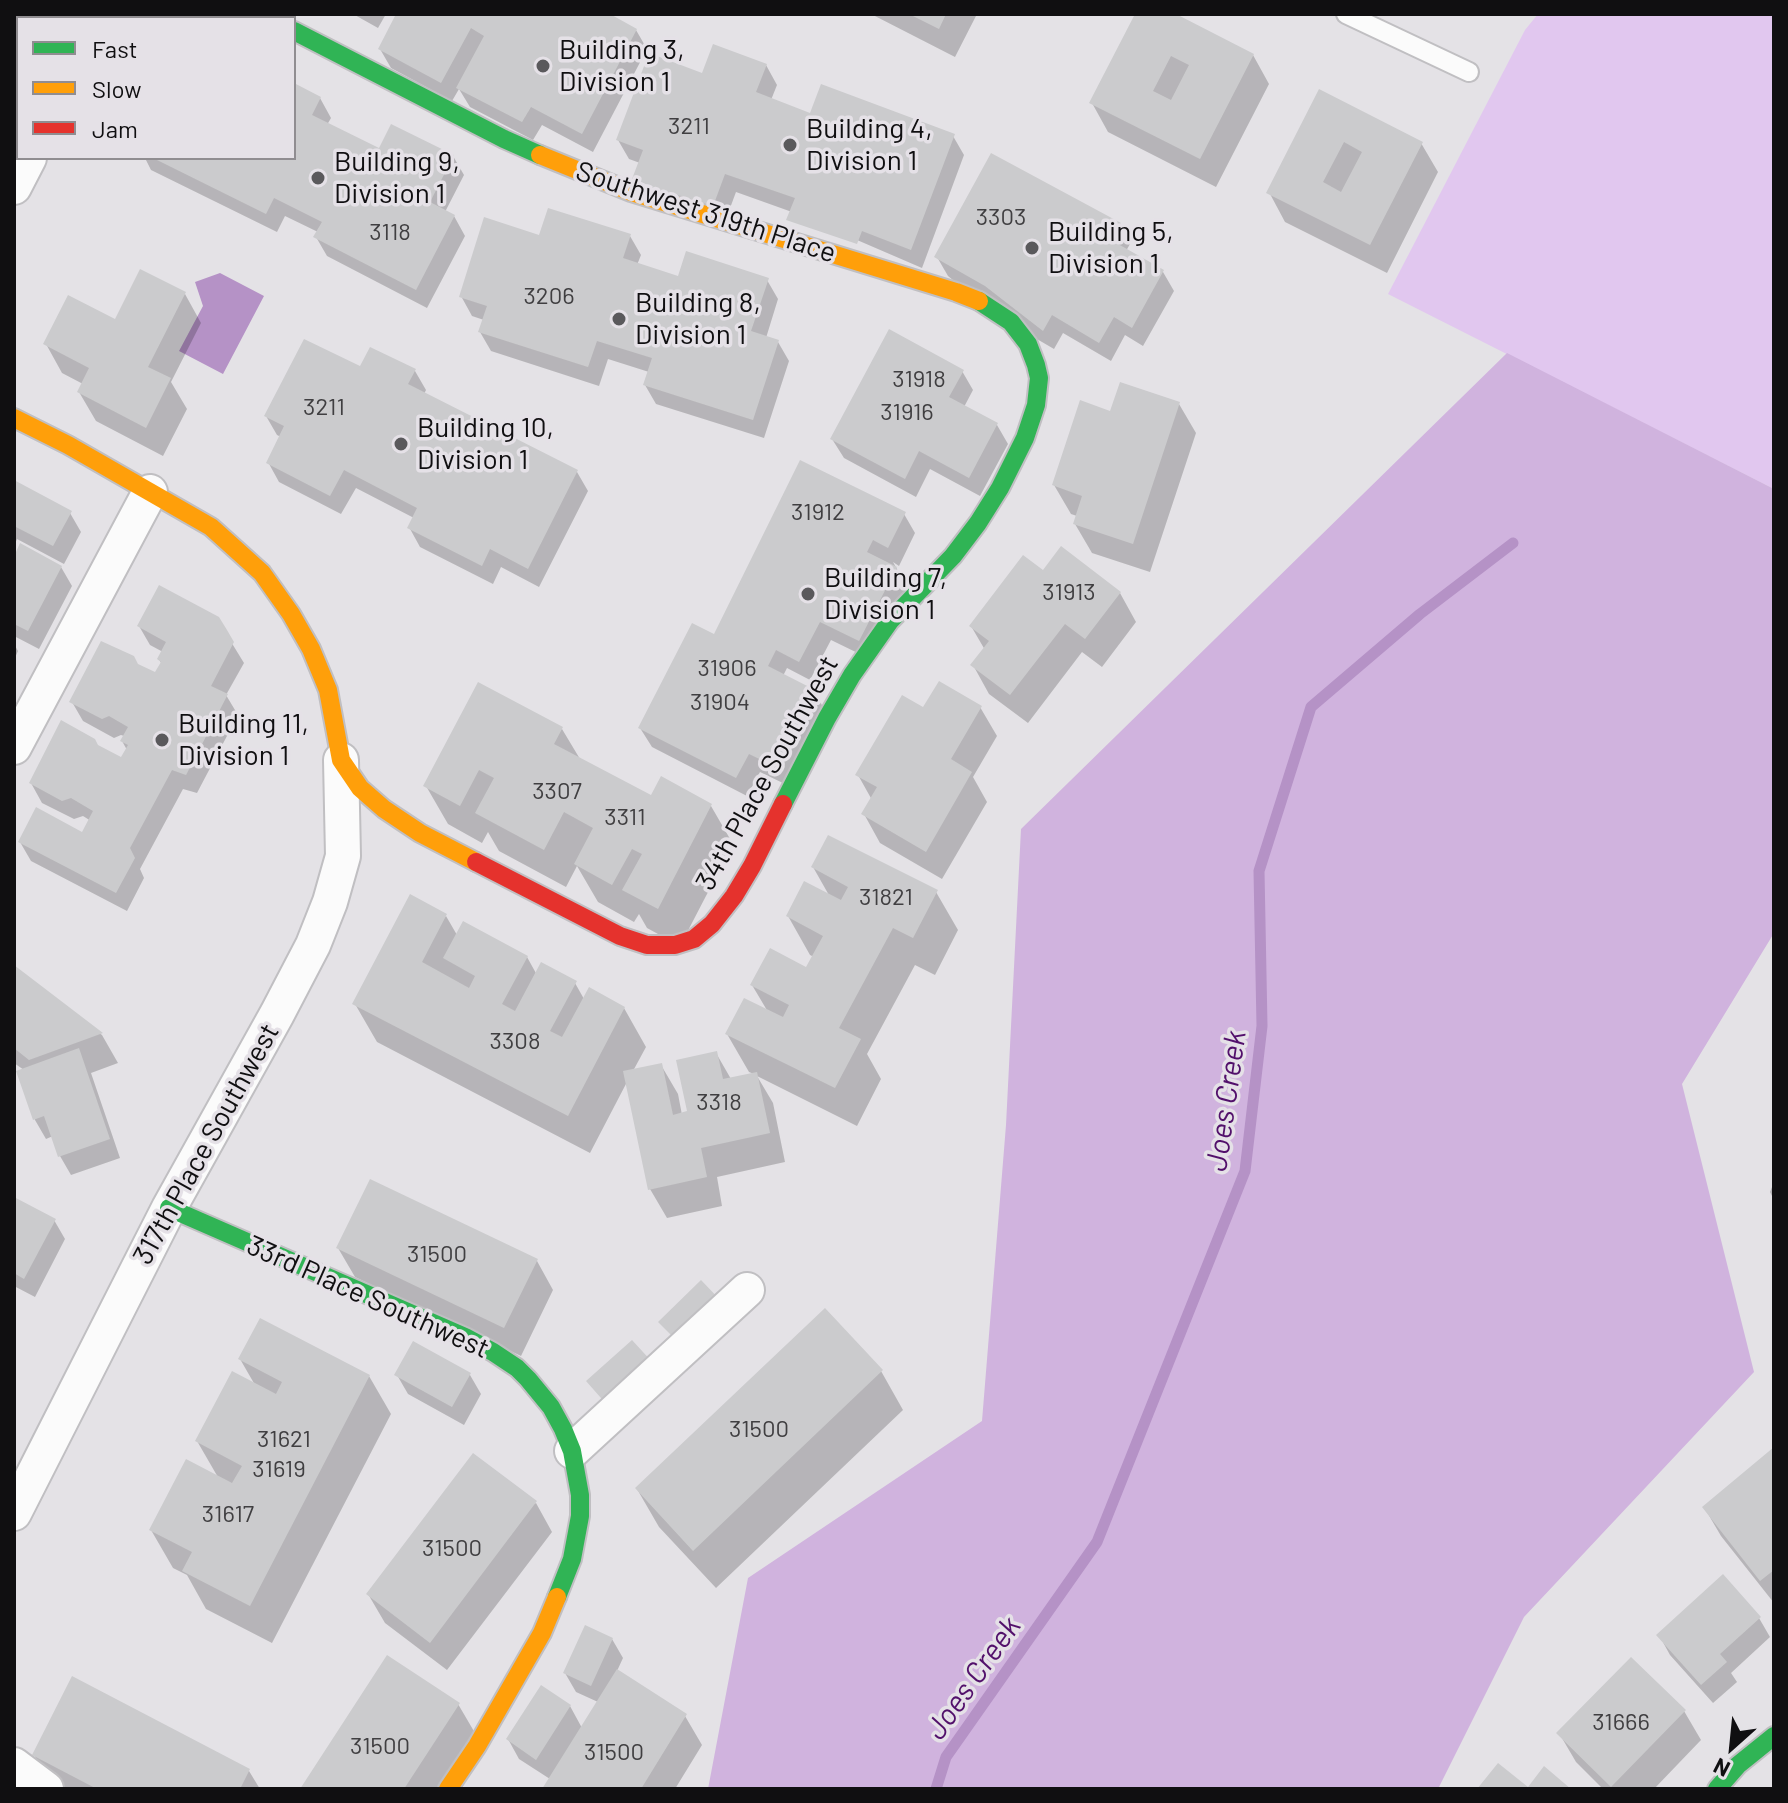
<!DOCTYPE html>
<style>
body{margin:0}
#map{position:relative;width:1788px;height:1803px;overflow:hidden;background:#e4e2e6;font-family:Barlow,sans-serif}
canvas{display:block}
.frame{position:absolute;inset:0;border:16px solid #100f11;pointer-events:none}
.legend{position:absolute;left:16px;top:16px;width:280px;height:144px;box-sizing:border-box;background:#e5e1e7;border:2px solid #908d91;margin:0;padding:10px 14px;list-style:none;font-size:24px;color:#100f11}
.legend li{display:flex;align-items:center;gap:16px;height:40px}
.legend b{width:40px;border:2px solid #908d91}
.north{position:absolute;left:1692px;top:1707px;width:80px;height:80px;-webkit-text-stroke:6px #e5e1e7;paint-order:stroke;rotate:207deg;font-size:22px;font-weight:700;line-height:32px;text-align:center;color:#100f11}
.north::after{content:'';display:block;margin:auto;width:28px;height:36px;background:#100f11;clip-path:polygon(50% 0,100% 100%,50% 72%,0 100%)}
</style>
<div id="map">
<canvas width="1788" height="1803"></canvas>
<div class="frame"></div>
<ul class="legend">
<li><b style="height:10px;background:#30b455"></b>Fast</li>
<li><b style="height:10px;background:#ff9f0a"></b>Slow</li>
<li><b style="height:10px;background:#e5322d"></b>Jam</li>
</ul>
<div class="north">N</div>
</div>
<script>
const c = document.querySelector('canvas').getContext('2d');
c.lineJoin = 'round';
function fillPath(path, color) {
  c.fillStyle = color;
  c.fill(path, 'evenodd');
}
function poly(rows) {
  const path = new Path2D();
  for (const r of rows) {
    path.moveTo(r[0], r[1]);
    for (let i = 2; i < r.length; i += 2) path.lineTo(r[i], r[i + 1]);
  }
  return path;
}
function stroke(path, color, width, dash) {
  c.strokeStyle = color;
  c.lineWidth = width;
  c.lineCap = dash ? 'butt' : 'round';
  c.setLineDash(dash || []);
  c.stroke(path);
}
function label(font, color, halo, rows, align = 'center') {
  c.font = font + ' Barlow,sans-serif';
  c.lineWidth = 7;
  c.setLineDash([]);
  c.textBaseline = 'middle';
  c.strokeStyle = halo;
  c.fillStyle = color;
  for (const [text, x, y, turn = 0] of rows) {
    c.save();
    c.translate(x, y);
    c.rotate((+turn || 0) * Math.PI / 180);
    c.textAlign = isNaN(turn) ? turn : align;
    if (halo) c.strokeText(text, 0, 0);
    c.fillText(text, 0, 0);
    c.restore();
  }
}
fillPath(poly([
 [1538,14,1774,14,1774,489,1388,294,1525,30]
]), '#e1c7ef');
fillPath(poly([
 [1507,353,1774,489,1774,933,1682,1084,1754,1372,1524,1617,1438,1789,708,1789,748,1578,982,1421,1006,1125,1021,829]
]), '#d0b3de');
fillPath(poly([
 [220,273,264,296,223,374,179,351,203,306,195,282]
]), '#b592c6');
fillPath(poly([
 [14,14,41,14,49,18,18,18,18,121,16,120,14,124],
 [353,14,386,14,378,28],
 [399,14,605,14,636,30,647,49,593,152,542,125,533,140,470,107,459,89,452,101,391,68,380,49],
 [871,14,977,14,955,57],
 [1137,14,1172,14,1253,55,1269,84,1216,187,1108,132,1092,103],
 [766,65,777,85,771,100,811,115,953,136,964,155,922,268,792,212,736,192,723,227,640,163,629,159,618,140,703,75],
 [294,86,320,98,331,118,327,125,380,151,453,156,464,175,445,212,454,216,465,236,427,308,327,256,316,237,318,232,285,216,277,232,151,170,145,158,294,158],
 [1320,91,1421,143,1438,172,1387,273,1285,222,1269,192],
 [1119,224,1130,244,1126,251,1163,272,1174,291,1143,346,1125,335,1111,361,1063,333,1054,349,994,314,948,276,937,257],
 [630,236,641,255,637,265,679,278,767,280,778,299,766,338,778,342,789,361,764,438,656,404,645,385,649,372,608,359,599,386,491,351,480,332,484,320,472,316,461,296,541,237],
 [185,294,201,323,171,382,187,409,163,456,96,421,79,392,83,384,62,373,46,344,116,321],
 [361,369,415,371,426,390,424,394,577,472,588,491,539,587,501,567,493,584,420,547,409,527,414,518,356,488,341,514,279,482,268,462,281,437,277,435,266,416],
 [962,371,973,390,964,407,997,425,1008,444,980,496,930,469,916,497,844,458,832,439],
 [1179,404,1196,433,1150,572,1092,553,1075,524,1077,516,1071,514,1054,485,1111,413],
 [14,482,70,513,81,532,64,564,17,539,14,546],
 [904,514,915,533,899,566,893,562,907,587,870,659,831,640,810,680,787,668,783,676,815,693,826,712,787,785,760,772,747,796,652,747,640,728],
 [14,554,61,567,72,586,39,649,14,636],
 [1044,573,1120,593,1136,622,1102,667,1082,652,1028,723,989,694,973,665,985,650,971,626],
 [217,619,244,663,226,695,238,715,197,793,183,789,140,869,144,878,127,911,31,861,20,842,83,835,91,821,83,816,74,819,42,803,31,783,97,747,121,760,127,750,122,741,124,736,121,735,114,738,83,721,72,702,137,666,156,675,162,665,159,659,163,652,150,645,139,626],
 [14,644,18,651,14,660],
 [980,707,997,736,973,777,987,802,942,879,880,843,864,814,872,800,858,775],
 [562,729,580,759,651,798,711,806,733,844,680,946,647,928,639,914,634,922,598,902,577,866,566,887,499,851,488,832,482,843,448,824,426,786],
 [813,867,936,892,958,930,935,975,915,965,867,1054,881,1079,857,1126,757,1076,773,1103,785,1162,717,1177,722,1206,667,1218,650,1189,627,1082,590,1153,377,1042,355,1004,446,916,457,935,527,957,537,975,575,983,584,999,624,1008,646,1047,633,1071,661,1065,678,1094,682,1115,689,1113,716,1053,731,1079,754,1074,749,1072,727,1034,768,1012,752,985,807,970,814,957,810,955,788,916,830,897],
 [14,968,102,1035,118,1063,91,1073,120,1158,71,1175,60,1156,53,1136,46,1139,35,1120,19,1072,24,1070,14,1063],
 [1774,1182,1774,1200,1770,1192],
 [14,1200,54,1220,65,1239,35,1297,14,1286],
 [338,1248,537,1261,553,1290,521,1356,355,1277],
 [240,1359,369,1376,391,1414,272,1643,206,1609,187,1575,173,1568,151,1530,219,1479,197,1441,255,1385],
 [881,1371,903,1410,716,1588,659,1527,637,1489],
 [397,1375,470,1375,481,1394,464,1425,408,1394],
 [1774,1450,1774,1603,1721,1536,1704,1507],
 [536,1503,552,1532,447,1670,385,1623,368,1594],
 [1759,1618,1770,1637,1731,1673,1737,1682,1713,1703,1670,1655,1659,1635],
 [612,1639,623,1658,617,1671,685,1716,702,1745,675,1789,544,1789,550,1779,519,1759,508,1739,570,1706,582,1728,598,1702,576,1692,565,1673],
 [458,1704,475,1733,439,1789,302,1789],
 [1684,1711,1701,1740,1654,1789,1603,1789,1576,1762,1559,1733],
 [34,1755,249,1771,260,1789,60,1789,51,1784]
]), '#0003');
stroke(poly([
 [936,1789,946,1757,1097,1542,1245,1171,1262,1026,1259,871,1311,707,1420,614,1513,543]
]), '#b592c6', 11);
fillPath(poly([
 [14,14,46,14,53,18,18,18,18,109,14,107],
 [396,14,610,14,637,29,582,134,531,107,522,122,456,88,484,36,471,28,441,83,378,49],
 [909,14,946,14,939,29],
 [1135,14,1176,14,1254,54,1200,159,1089,103],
 [1171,56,1189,65,1171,100,1153,91],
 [713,44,767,64,756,92,810,113,821,84,955,134,911,250,862,231,857,244,786,220,795,198,725,174,712,209,632,179,643,150,616,140,649,53,702,73],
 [294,83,321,97,312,115,379,148,391,124,454,155,430,202,455,215,416,290,313,237,322,222,274,198,266,214,153,158,294,158],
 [1319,89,1423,142,1370,245,1266,193],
 [1344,142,1362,152,1341,192,1323,182],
 [991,153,1121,223,1111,240,1164,270,1132,328,1114,317,1099,343,1052,315,1043,331,985,286,934,257],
 [548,208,631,234,623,258,678,276,686,251,769,278,751,331,779,340,753,420,643,385,652,358,597,341,588,367,478,332,487,306,459,297,484,217,539,235],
 [140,269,186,292,148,367,171,378,146,428,77,392,89,368,43,344,68,295,115,319],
 [889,329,964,370,949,397,998,423,969,478,919,451,905,479,830,439],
 [304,339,360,366,370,347,416,369,408,384,578,470,528,569,490,549,482,566,407,528,417,508,344,470,330,496,266,463,284,426,264,416],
 [1120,382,1180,402,1133,544,1073,524,1082,496,1052,485,1080,400,1110,411],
 [800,460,906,512,888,548,873,540,867,552,897,567,859,641,820,622,799,662,776,650,768,666,817,691,776,767,749,754,736,778,638,728,692,623,714,634],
 [14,480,72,511,53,546,14,526],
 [20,543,62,566,28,631,14,624,14,551,16,552],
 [1061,546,1121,592,1085,639,1065,624,1010,695,970,665,989,641,969,626,1023,555,1043,570],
 [159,585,219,617,227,630,234,642,211,686,228,694,186,775,172,770,130,848,135,858,116,893,18,842,36,807,82,832,93,811,71,798,62,801,29,783,61,720,95,739,98,745,121,757,128,745,120,741,128,727,109,716,102,719,69,702,101,641,134,656,138,664,155,672,161,662,157,659,166,642,137,626],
 [939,681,982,706,951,759,972,772,926,852,861,814,877,787,855,775,902,695,923,707],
 [478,682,563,727,554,744,651,795,661,776,712,804,658,909,622,890,642,854,632,849,612,885,574,864,593,828,564,812,544,850,475,813,494,778,479,770,460,806,423,786],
 [828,835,938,890,913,938,893,928,839,1028,861,1039,835,1088,725,1034,744,998,783,1017,789,1005,750,985,770,948,806,967,823,936,786,916,804,881,841,900,848,887,811,867],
 [410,894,447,914,422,962,469,988,475,976,443,958,463,921,528,956,502,1004,515,1011,541,962,577,981,550,1031,562,1037,589,987,625,1007,568,1116,352,1004],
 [14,965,103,1033,29,1060,14,1048],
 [79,1048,110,1139,58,1157,44,1116,33,1120,16,1071],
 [717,1051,723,1079,757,1072,770,1133,701,1148,707,1177,648,1190,623,1071,662,1063,673,1115,687,1111,676,1060],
 [370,1179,538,1259,504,1328,336,1248],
 [14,1197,56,1219,24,1279,14,1273],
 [701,1280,723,1303,680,1344,658,1322],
 [825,1308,883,1370,693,1551,635,1488],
 [260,1318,370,1375,250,1606,182,1571,192,1552,149,1530,186,1459,232,1483,242,1466,195,1441,232,1371,276,1394,282,1382,238,1359],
 [632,1340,654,1364,608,1406,586,1381],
 [413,1341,471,1373,452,1407,394,1375],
 [1774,1447,1774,1570,1760,1581,1702,1507],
 [473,1453,537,1501,430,1643,366,1594],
 [1723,1574,1761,1617,1720,1654,1727,1662,1701,1685,1656,1635],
 [585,1625,613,1638,591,1686,563,1673],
 [387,1655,460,1703,404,1789,300,1789],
 [1631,1657,1686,1710,1611,1787,1556,1733],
 [617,1669,687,1714,641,1789,542,1789],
 [72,1676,250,1769,240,1789,97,1789,32,1755],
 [541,1685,571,1705,536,1760,506,1739],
 [1498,1763,1528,1787,1544,1766,1571,1789,1477,1789]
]), '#cbcbcd');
const lane = poly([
 [1346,14,1469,72]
]);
const street = poly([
 [260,14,268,18],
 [112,18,116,14],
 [14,187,29,158],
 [14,747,150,492],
 [572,1451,747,1290],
 [14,1513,169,1208,277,1014,313,945,330,902,343,856,341,760],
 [14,1765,46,1789]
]);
const fast = poly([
 [294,31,504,139,540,155],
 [783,804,827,718,852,675,890,621,953,556,978,523,1000,488,1025,438,1036,405,1039,378,1036,365,1028,344,1011,322,979,301],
 [169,1208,465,1337,493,1352,517,1368,528,1379,551,1407,563,1429,572,1451,580,1495,580,1516,572,1559,557,1597],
 [1717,1789,1738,1765,1774,1736]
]);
const slow = poly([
 [540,155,631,192,956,292,979,301],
 [14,418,68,445,211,527,262,573,291,614,311,649,328,690,341,760,360,788,384,809,420,833,476,862],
 [448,1789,477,1746,542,1633,557,1597]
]);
const jam = poly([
 [476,862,620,936,647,945,675,945,694,939,712,924,734,896,752,866,783,804]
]);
stroke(lane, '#c0bfc2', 22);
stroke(street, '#c0bfc2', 38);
stroke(fast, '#c0bfc2', 22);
stroke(slow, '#c0bfc2', 22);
stroke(jam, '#c0bfc2', 22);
stroke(lane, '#fbfbfb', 18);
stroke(street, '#fbfbfb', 34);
stroke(fast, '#30b455', 18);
stroke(slow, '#ff9f0a', 18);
stroke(jam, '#e5322d', 18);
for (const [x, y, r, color] of [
 [543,66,8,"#5a595c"],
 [790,145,8,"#5a595c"],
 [318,178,8,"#5a595c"],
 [1032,248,8,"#5a595c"],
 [619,319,8,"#5a595c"],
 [401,444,8,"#5a595c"],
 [808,594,8,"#5a595c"],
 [162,740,8,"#5a595c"]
]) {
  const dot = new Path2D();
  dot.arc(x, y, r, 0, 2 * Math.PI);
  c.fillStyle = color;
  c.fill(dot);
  stroke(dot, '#e5e1e7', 3);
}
label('24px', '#403f41', null, [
 ["3211",689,126],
 ["3303",1001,217],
 ["3118",390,232],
 ["3206",549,296],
 ["31918",919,379],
 ["3211",324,407],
 ["31916",907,412],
 ["31912",818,512],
 ["31913",1069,592],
 ["31906",727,668],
 ["31904",720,702],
 ["3307",557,791],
 ["3311",625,817],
 ["31821",886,897],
 ["3308",515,1041],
 ["3318",719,1102],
 ["31500",437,1254],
 ["31500",759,1429],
 ["31621",284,1439],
 ["31619",279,1469],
 ["31617",228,1514],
 ["31500",452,1548],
 ["31666",1621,1722],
 ["31500",380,1746],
 ["31500",614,1752]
]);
label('28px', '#100f11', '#e5e1e7', [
 ["Building 3,",559,50],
 ["Division 1",559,82],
 ["Building 4,",806,129],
 ["Division 1",806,161],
 ["Building 9,",334,162],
 ["Division 1",334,194],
 ["Building 5,",1048,232],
 ["Division 1",1048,264],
 ["Building 8,",635,303],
 ["Division 1",635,335],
 ["Building 10,",417,428],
 ["Division 1",417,460],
 ["Building 7,",824,578],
 ["Division 1",824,610],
 ["Building 11,",178,724],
 ["Division 1",178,756]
], 'left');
label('28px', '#100f11', '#e5e1e7', [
 ["Southwest 319th Place",706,212,18],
 ["34th Place Southwest",767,773,-61],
 ["317th Place Southwest",206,1144,-61],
 ["33rd Place Southwest",368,1297,24]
]);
label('italic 30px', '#52106b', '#e5e1e7', [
 ["Joes Creek",1226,1101,-82],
 ["Joes Creek",973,1678,-55]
]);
</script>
